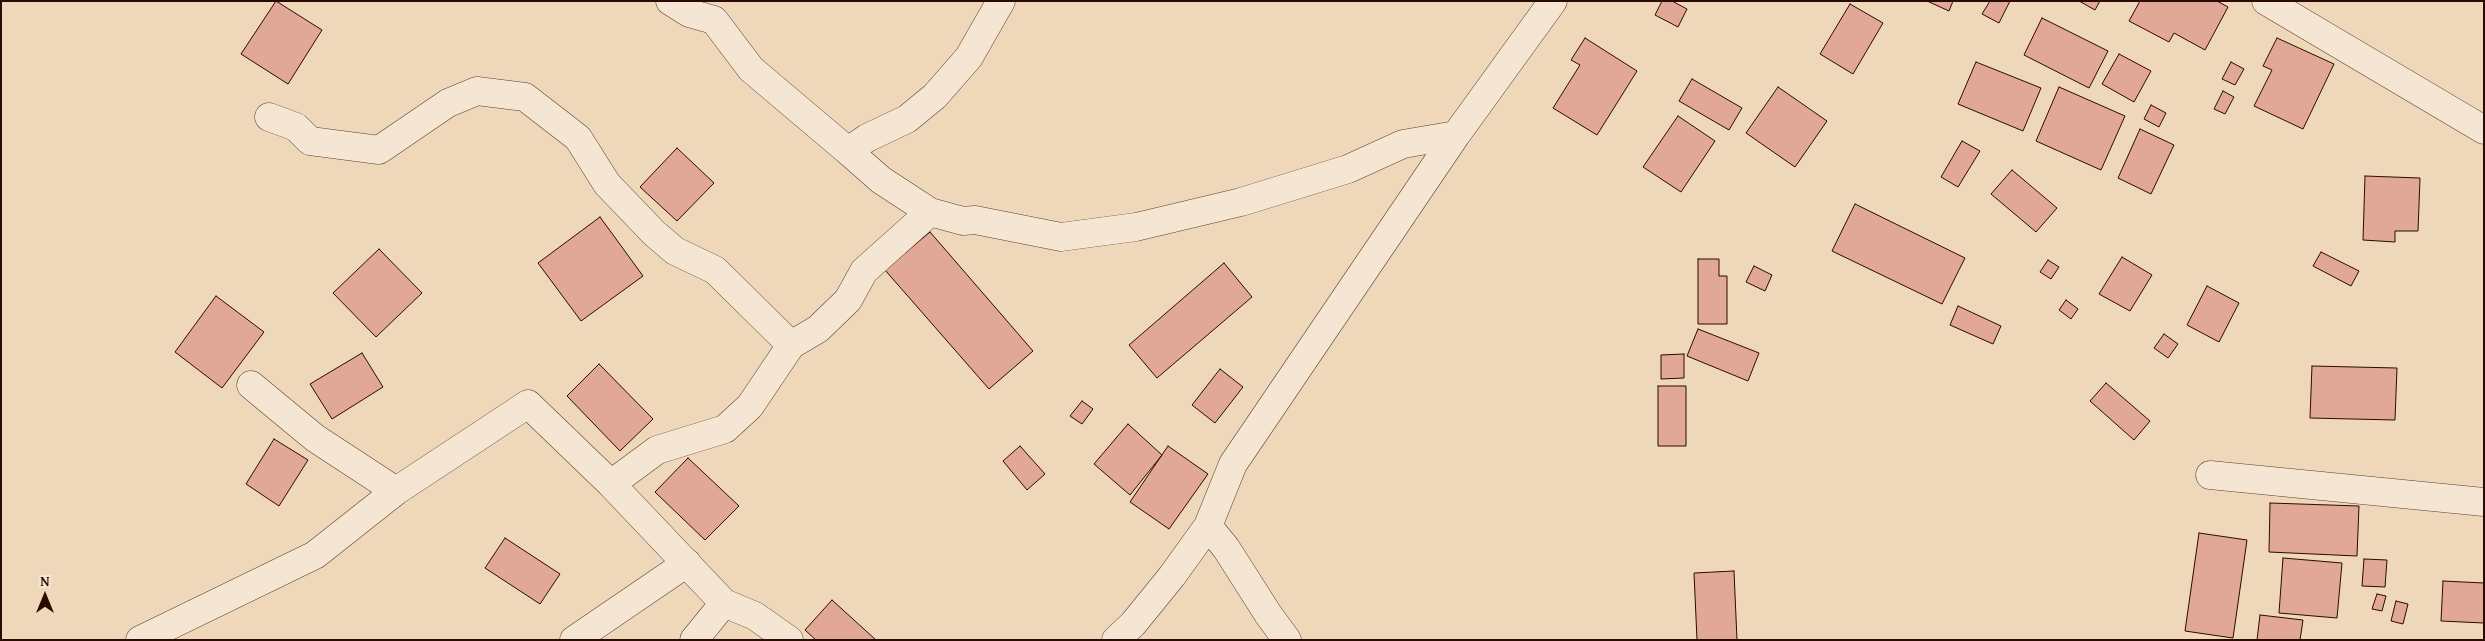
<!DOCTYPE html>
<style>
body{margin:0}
#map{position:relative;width:2485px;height:641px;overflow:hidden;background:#eed8b9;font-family:"Gentium Book Plus",serif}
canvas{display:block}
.frame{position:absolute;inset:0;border:2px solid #2b0a01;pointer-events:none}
.north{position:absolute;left:20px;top:571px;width:50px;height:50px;-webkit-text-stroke:4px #f4e6d2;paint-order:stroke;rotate:0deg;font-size:14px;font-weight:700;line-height:20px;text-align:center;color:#2b0a01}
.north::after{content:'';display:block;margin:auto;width:18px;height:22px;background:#2b0a01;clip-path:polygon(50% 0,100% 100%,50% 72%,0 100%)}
</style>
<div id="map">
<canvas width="2485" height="641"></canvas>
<div class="frame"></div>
<div class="north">N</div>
</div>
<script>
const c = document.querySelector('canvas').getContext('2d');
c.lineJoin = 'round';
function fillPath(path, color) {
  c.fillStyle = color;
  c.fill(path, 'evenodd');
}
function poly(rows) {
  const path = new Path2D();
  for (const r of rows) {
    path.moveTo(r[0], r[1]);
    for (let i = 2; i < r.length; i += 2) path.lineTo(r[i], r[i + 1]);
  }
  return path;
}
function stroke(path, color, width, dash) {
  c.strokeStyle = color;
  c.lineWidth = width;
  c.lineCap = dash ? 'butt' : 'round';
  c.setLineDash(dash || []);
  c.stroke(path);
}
const building = poly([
 [276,1,322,30,288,84,241,54,276,1],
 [1662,1,1672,1,1687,9,1678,27,1655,15,1662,1],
 [1927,1,1953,1,1949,11,1927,1],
 [1990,1,2010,1,1999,23,1982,14,1990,1],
 [2079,1,2100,1,2095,10,2079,1],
 [2140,1,2217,1,2228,7,2205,50,2174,33,2169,42,2129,21,2140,1],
 [1850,4,1883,23,1853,74,1820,54,1850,4],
 [2042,18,2108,51,2089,88,2024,55,2042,18],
 [1585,38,1637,71,1597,135,1553,108,1580,65,1571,60,1585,38],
 [2277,38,2334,64,2303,129,2254,106,2272,70,2263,66,2277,38],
 [2119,54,2151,71,2134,102,2102,84,2119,54],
 [1976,62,2041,88,2023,131,1958,104,1976,62],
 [2231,62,2244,69,2235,85,2222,79,2231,62],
 [1692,79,1742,108,1729,130,1679,101,1692,79],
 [1778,87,1827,121,1795,167,1746,133,1778,87],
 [2059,87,2125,116,2101,170,2036,141,2059,87],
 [2223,91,2234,97,2225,114,2214,109,2223,91],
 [2151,105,2166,113,2159,127,2144,119,2151,105],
 [1678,116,1715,141,1681,192,1643,167,1678,116],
 [2140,129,2174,145,2151,194,2118,178,2140,129],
 [1962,141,1980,151,1958,187,1941,177,1962,141],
 [677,148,714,183,677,221,640,187,677,148],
 [2012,170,2057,208,2036,232,1991,194,2012,170],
 [2365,176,2420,178,2418,231,2395,231,2395,242,2363,240,2365,176],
 [1855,204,1965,258,1942,304,1832,251,1855,204],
 [600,217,643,276,581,321,538,263,600,217],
 [930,232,1033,351,989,389,885,270,930,232],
 [379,249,422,293,376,337,333,293,379,249],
 [2321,252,2359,271,2351,286,2313,266,2321,252],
 [2122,257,2152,275,2130,311,2099,294,2122,257],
 [1698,259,1719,259,1719,276,1727,276,1727,324,1698,324,1698,259],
 [2048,260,2059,267,2051,279,2040,272,2048,260],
 [1224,263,1252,297,1157,378,1129,345,1224,263],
 [1754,266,1772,275,1765,291,1746,282,1754,266],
 [2207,286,2239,303,2219,342,2187,325,2207,286],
 [216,296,264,332,222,388,175,352,216,296],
 [2066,300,2078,309,2071,319,2059,310,2066,300],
 [1958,306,2001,326,1993,344,1950,325,1958,306],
 [1698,329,1759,353,1748,381,1687,356,1698,329],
 [2164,334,2178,344,2168,358,2154,348,2164,334],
 [362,353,383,387,332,419,310,384,362,353],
 [1684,354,1684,378,1661,379,1661,355,1684,354],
 [599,364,653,419,620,451,567,396,599,364],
 [2312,366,2397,368,2395,420,2310,418,2312,366],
 [1220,369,1243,387,1215,423,1192,405,1220,369],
 [2106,383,2150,421,2134,440,2090,401,2106,383],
 [1658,386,1686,386,1686,446,1658,446,1658,386],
 [1082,401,1093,409,1082,424,1070,416,1082,401],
 [1128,424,1162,455,1130,495,1094,464,1128,424],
 [274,439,308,460,279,506,246,484,274,439],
 [1020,446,1045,474,1027,490,1003,461,1020,446],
 [1168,446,1208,474,1169,529,1130,502,1168,446],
 [688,458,739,506,705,540,655,492,688,458],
 [2270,503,2359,506,2357,556,2269,552,2270,503],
 [2199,533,2247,540,2233,638,2185,631,2199,533],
 [505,538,560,574,540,604,485,568,505,538],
 [2283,558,2342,563,2337,618,2279,613,2283,558],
 [2364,559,2387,560,2385,587,2362,586,2364,559],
 [1734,571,1737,640,1697,640,1694,573,1734,571],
 [2443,581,2484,583,2484,623,2441,621,2443,581],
 [2377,594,2386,596,2382,611,2372,609,2377,594],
 [832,600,876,640,816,640,805,630,832,600],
 [2396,601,2408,604,2403,624,2391,621,2396,601],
 [2260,615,2303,620,2300,640,2257,640,2260,615]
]);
fillPath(building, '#e1a797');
stroke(building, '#2b0a01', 1);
const minor = poly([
 [670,1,689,13,714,20,751,69,848,151],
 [1001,1,969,57,935,96,907,119,867,138,848,151,881,180,930,212,963,221,975,220,1061,237,1136,227,1241,202,1348,169,1403,144,1456,135],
 [2266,1,2484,130],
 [269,117,296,127,310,141,379,150,448,103,477,91,525,97,578,138,607,184,654,233,675,251,715,270,791,345,818,329,848,300,864,271,930,212],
 [251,385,315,438,396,491],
 [2210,475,2484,502],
 [611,484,657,450,725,429,750,406,791,345],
 [1208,526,1226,548,1268,614,1287,640],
 [140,640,315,555,396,491,528,404,611,484,724,603,755,616,789,640],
 [574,640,687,563],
 [694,640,724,603],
 [1116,640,1133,624,1172,576,1208,526,1233,464,1456,135,1553,1]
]);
stroke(minor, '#5c3e2f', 29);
stroke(minor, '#f4e6d2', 28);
</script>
